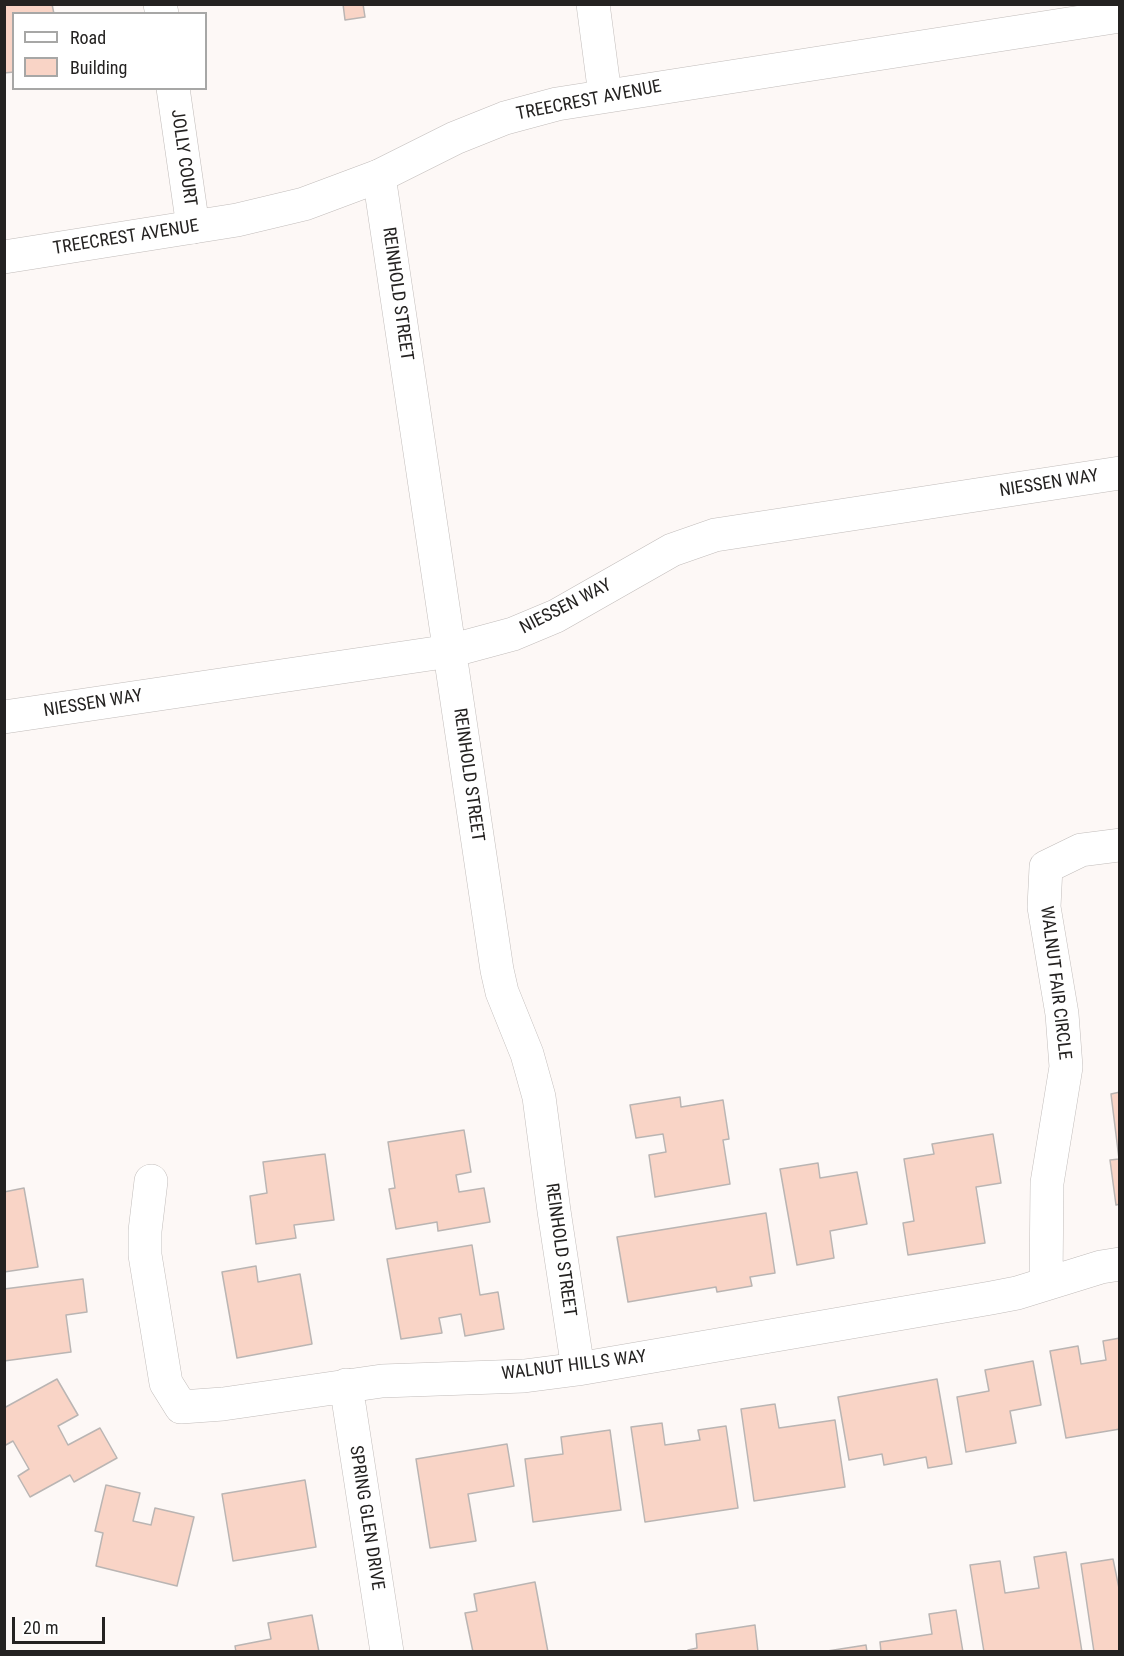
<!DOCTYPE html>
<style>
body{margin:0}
#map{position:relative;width:1124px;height:1656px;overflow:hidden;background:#fdf8f6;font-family:"Roboto Condensed",sans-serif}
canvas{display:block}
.frame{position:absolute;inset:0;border:6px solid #242221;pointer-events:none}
.legend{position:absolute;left:12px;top:12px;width:195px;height:78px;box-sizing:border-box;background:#fff;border:2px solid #a7a7a6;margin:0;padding:8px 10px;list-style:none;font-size:18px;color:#242221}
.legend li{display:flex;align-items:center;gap:12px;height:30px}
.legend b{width:30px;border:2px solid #a7a7a6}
.scale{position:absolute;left:12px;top:1617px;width:93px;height:27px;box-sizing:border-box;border:3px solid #242221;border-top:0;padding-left:8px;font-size:18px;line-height:21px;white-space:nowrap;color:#242221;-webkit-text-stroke:4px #fff;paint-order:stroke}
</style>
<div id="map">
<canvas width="1124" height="1656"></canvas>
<div class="frame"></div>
<ul class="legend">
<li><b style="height:8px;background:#fff"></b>Road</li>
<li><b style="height:16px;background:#f9d4c6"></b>Building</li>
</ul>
<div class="scale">20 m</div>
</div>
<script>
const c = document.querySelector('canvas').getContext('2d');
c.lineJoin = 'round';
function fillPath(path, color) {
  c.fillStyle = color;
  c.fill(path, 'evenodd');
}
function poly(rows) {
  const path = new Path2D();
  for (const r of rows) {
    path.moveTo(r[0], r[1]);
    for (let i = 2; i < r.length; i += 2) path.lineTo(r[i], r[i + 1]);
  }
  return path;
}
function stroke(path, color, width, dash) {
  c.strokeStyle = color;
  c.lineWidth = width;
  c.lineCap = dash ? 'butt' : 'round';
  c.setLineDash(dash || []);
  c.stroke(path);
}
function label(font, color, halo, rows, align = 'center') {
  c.font = font + ' "Roboto Condensed",sans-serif';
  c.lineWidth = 6;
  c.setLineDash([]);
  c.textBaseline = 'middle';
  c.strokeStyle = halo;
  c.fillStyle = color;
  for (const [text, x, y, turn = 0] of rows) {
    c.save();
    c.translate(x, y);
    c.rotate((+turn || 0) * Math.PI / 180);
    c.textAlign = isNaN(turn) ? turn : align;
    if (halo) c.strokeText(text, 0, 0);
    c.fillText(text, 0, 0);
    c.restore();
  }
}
const building = poly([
 [4,4,52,4,54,14,14,14,14,72,4,73,4,4],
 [343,4,363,4,365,17,345,20,343,4],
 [1120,1092,1120,1204,1116,1205,1110,1160,1119,1159,1111,1094,1120,1092],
 [680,1097,681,1107,723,1100,729,1139,723,1140,730,1184,655,1197,649,1155,666,1152,663,1134,636,1138,630,1105,680,1097],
 [464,1130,471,1172,456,1175,459,1192,484,1188,490,1222,438,1231,437,1222,396,1229,389,1189,395,1188,388,1142,464,1130],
 [993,1134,1001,1183,976,1187,985,1243,908,1255,903,1223,914,1221,904,1159,934,1154,932,1144,993,1134],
 [325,1154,334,1220,294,1225,296,1238,256,1244,250,1196,267,1193,263,1162,325,1154],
 [818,1163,820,1178,857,1172,867,1224,830,1231,834,1258,797,1265,780,1169,818,1163],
 [24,1188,38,1267,4,1272,4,1192,24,1188],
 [766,1213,775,1273,750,1277,752,1286,717,1292,716,1287,628,1302,617,1237,766,1213],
 [472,1245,480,1295,498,1292,504,1329,465,1336,461,1314,439,1318,442,1333,401,1339,387,1259,472,1245],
 [256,1266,258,1282,300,1274,312,1344,237,1358,222,1272,256,1266],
 [83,1279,87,1312,66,1315,71,1352,4,1361,4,1289,83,1279],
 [1120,1338,1120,1429,1066,1438,1050,1351,1078,1346,1081,1364,1106,1360,1103,1341,1120,1338],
 [1033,1361,1041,1405,1010,1411,1016,1443,966,1452,957,1397,989,1391,985,1370,1033,1361],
 [57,1379,78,1415,58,1426,68,1445,100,1428,117,1458,74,1482,70,1475,30,1497,18,1476,29,1469,13,1441,4,1446,4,1408,57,1379],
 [937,1379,952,1464,928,1468,926,1457,884,1465,882,1454,849,1460,838,1397,937,1379],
 [775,1404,779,1428,835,1420,845,1487,754,1501,741,1409,775,1404],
 [662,1423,665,1445,700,1440,698,1430,726,1426,738,1508,645,1522,631,1427,662,1423],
 [610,1430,621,1510,533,1522,525,1459,563,1454,561,1437,610,1430],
 [507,1444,514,1486,468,1494,476,1541,430,1548,416,1459,507,1444],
 [305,1480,316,1547,233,1561,222,1494,305,1480],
 [106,1485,140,1493,133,1521,151,1525,155,1508,194,1517,177,1586,96,1566,103,1533,95,1531,106,1485],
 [1066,1552,1082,1652,984,1652,970,1565,1000,1561,1005,1593,1039,1588,1034,1557,1066,1552],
 [1113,1559,1120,1593,1120,1652,1094,1652,1081,1564,1113,1559],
 [535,1582,548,1652,473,1652,465,1613,477,1611,474,1594,535,1582],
 [956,1610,963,1652,881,1652,880,1642,932,1634,929,1614,956,1610],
 [312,1615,319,1652,236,1652,235,1646,271,1639,268,1623,312,1615],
 [755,1625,758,1652,688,1652,688,1650,697,1648,696,1634,755,1625],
 [866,1645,867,1652,821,1652,866,1645]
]);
fillPath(building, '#f9d4c6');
stroke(building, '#bab5b3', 1.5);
const street = poly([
 [160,4,162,14],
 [593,4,605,95],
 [173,88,193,227],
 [379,176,497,970,502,992,527,1054,539,1097,554,1211,578,1369],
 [4,717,450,651,513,634,556,616,672,550,715,535,1120,473],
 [151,1181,145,1231,145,1255,166,1383,181,1407,223,1404,382,1381,524,1376,578,1369,991,1298,1017,1293,1101,1267,1120,1264],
 [1046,1283,1047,1183,1066,1067,1062,1014,1044,907,1046,867,1081,850,1120,845],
 [346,1385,387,1652]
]);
const secondary = poly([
 [4,257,237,220,304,204,379,176,455,138,505,118,557,104,1120,16]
]);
stroke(street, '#c1bcba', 34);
stroke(secondary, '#c1bcba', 34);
stroke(street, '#fff', 33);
stroke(secondary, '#fff', 33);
label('18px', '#242221', '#fff', [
 ["TREECREST AVENUE",589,101,-11],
 ["JOLLY COURT",183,158,82],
 ["TREECREST AVENUE",126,238,-9],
 ["REINHOLD STREET",397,294,82],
 ["NIESSEN WAY",1049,484,-9],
 ["NIESSEN WAY",566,607,-27],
 ["NIESSEN WAY",93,704,-9],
 ["REINHOLD STREET",468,775,82],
 ["WALNUT FAIR CIRCLE",1055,983,83],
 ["REINHOLD STREET",560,1250,82],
 ["WALNUT HILLS WAY",574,1366,-7],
 ["SPRING GLEN DRIVE",366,1518,81]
]);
</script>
